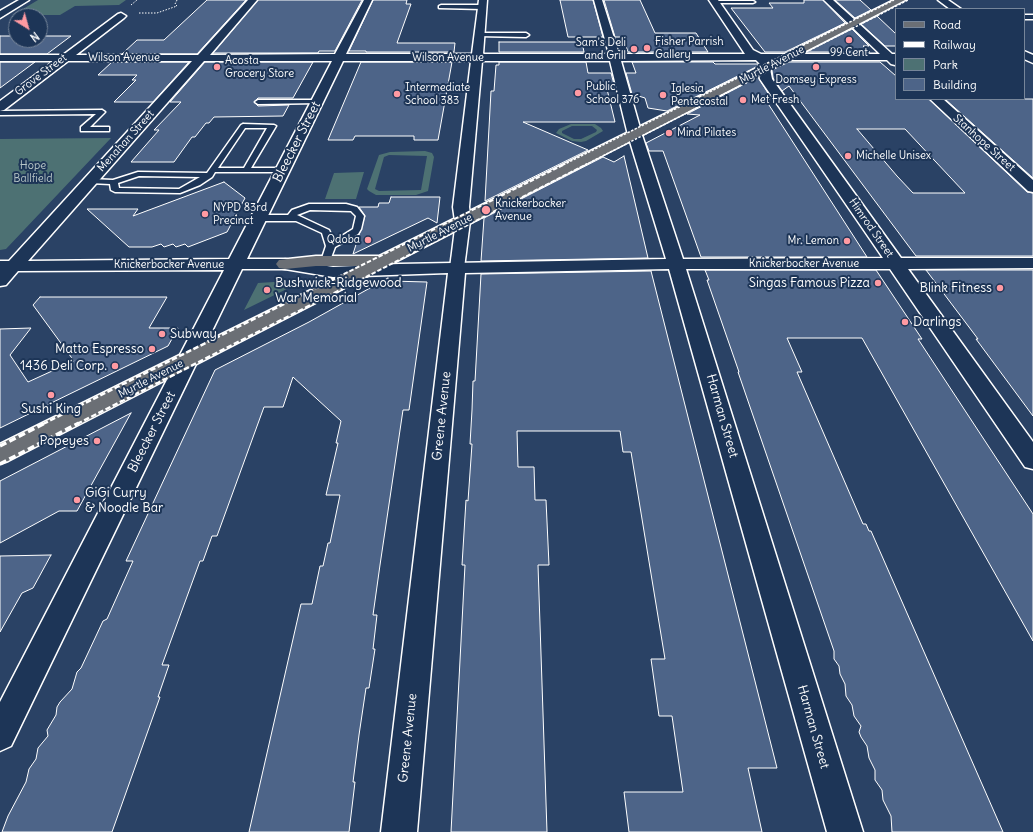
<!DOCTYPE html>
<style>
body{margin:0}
#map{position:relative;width:1033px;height:832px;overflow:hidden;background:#2a4265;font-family:Delius,sans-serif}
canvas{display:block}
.legend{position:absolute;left:895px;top:8px;width:130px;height:92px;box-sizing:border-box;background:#1d3557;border:1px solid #77869a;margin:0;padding:5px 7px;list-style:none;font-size:12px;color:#fff}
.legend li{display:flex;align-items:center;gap:8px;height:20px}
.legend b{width:20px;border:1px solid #77869a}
.north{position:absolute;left:8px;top:8px;width:40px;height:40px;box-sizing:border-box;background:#1d3557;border:1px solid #77869a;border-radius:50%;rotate:143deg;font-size:11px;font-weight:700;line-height:16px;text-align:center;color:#fff}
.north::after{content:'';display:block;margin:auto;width:14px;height:18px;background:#ff9aa2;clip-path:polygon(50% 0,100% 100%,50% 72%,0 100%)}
</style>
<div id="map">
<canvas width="1033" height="832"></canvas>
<ul class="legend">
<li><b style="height:5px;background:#6b6f75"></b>Road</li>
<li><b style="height:5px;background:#fff"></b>Railway</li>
<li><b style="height:11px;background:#4d7173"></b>Park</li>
<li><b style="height:11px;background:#4d6488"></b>Building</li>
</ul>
<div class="north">N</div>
</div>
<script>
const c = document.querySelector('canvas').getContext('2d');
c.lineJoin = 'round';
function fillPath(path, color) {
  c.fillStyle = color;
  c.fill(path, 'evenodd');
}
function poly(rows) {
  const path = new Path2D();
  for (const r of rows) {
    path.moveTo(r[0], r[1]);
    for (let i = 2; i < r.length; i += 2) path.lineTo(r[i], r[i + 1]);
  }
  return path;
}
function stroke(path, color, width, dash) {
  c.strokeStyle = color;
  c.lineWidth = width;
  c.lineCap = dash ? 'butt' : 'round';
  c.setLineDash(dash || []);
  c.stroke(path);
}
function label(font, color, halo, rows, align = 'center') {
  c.font = font + ' Delius,sans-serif';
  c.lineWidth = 4;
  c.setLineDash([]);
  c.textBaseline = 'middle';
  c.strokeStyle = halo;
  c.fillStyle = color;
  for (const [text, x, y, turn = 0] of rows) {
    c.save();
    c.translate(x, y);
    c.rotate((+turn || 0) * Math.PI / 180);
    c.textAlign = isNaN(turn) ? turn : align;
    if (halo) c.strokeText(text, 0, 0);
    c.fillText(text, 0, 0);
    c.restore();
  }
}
fillPath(poly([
 [38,0,126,0,119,5,75,6,60,15,13,15],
 [571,124,595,124,601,128,603,131,586,141,581,142,572,141,556,133,559,129],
 [572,126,592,126,597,130,596,132,581,139,574,139,562,133,562,131],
 [111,138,6,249,0,250,0,139],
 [425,151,432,153,434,157,428,191,416,195,376,195,369,191,367,189,379,155,390,152],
 [389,155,427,156,421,190,379,191,375,189,384,157],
 [364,172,356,199,325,199,334,173],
 [305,280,244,310,258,283]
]), '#4d7173');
const building = poly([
 [207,0,246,0,197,54,122,54,137,40,164,40,207,0],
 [258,0,362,0,335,51,319,51,318,53,213,53,258,0],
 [373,0,407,0,406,4,411,4,397,43,455,43,454,52,366,52,366,51,349,51,373,0],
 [560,0,593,0,603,37,568,37,560,0],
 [604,0,640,0,655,33,696,33,708,52,628,52,623,37,615,37,604,0],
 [804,0,823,0,845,23,785,52,765,52,731,8,773,8,769,3,804,3,804,0],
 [835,0,860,0,871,10,855,18,835,0],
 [877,16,896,34,896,46,885,46,861,24,877,16],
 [852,29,869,46,863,46,870,52,806,52,852,29],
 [0,36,16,36,16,40,40,40,40,36,71,36,47,54,0,54,0,36],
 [499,42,582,42,584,52,499,52,499,42],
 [0,62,35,62,0,88,0,62],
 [112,62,189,62,153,102,114,102,136,80,132,80,137,75,98,75,112,62],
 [205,62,313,62,293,98,258,98,254,102,258,106,289,105,283,116,214,117,209,123,206,123,195,137,192,137,174,162,131,162,159,130,154,130,181,102,170,102,205,62],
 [361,62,452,62,438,140,414,140,414,136,355,136,353,140,328,140,361,62],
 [499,62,586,62,588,73,611,73,615,88,606,85,615,122,523,122,588,150,485,201,491,91,494,91,496,65,499,65,499,62],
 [632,62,713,62,715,64,758,64,758,66,667,111,648,108,645,98,632,94,626,73,636,73,632,62],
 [789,62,880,62,896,76,896,99,929,99,1027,192,1033,193,1033,256,916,256,789,86,782,91,773,78,772,70,789,62],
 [857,129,905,129,965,193,913,193,897,176,857,129],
 [758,77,771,98,767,102,867,257,701,257,663,151,649,151,646,143,700,115,687,114,758,77],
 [945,99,1033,99,1033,178,945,99],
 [624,156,648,258,481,261,484,218,603,157,614,162,624,156],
 [224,182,245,198,227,232,188,247,185,244,176,247,173,244,164,247,161,244,152,247,129,247,87,209,138,209,133,216,224,182],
 [391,197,440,197,437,223,428,218,353,254,365,216,359,207,378,207,379,203,389,203,391,197],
 [705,270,876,270,922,339,918,339,1033,514,1033,641,862,338,787,338,802,372,797,372,863,524,866,524,869,531,871,531,1003,832,892,832,891,816,883,800,882,790,875,780,875,770,869,758,867,746,861,737,859,732,861,726,854,716,852,705,846,696,845,684,840,674,839,666,834,659,834,651,738,372,739,372,707,280,709,280,705,270],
 [926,270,1033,270,1033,416,976,339,978,339,926,270],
 [651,271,777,768,748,768,762,832,629,832,624,792,683,792,672,716,659,716,651,659,665,659,631,452,623,452,620,431,517,431,518,467,534,467,535,500,546,500,549,565,538,565,547,832,451,832,465,565,462,565,466,500,468,501,472,444,470,444,472,410,473,381,475,381,481,274,651,271],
 [388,278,390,281,427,282,409,410,403,410,380,565,373,615,377,615,373,649,375,649,369,688,366,688,359,735,353,782,355,782,349,832,249,832,301,604,312,604,320,566,323,566,328,543,330,543,340,495,326,495,338,443,336,443,341,421,293,377,283,407,264,407,217,536,212,536,203,561,200,561,162,665,169,665,158,697,160,697,112,832,2,832,8,816,26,782,29,769,36,759,38,748,48,736,47,730,56,715,57,707,60,702,72,689,77,672,81,668,103,621,107,619,133,561,126,561,215,370,309,322,388,278],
 [40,297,167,297,149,328,178,328,168,346,0,428,0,329,31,328,10,355,28,382,74,361,33,305,40,297],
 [131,413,77,511,59,511,0,543,0,481,131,413],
 [51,555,33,588,22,593,0,632,0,556,51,555]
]);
fillPath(building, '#4d6488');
stroke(building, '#fff', 1);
const service = poly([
 [714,1,753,1,755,2,753,3,712,3,714,1],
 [441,5,483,5,486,7,483,9,439,8,439,6,441,5],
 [1024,15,1033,15,1033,19,1024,19,1024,15],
 [480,33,526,33,529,35,526,37,478,36,478,34,480,33],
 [317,100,319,101,319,103,258,104,255,102,258,100,317,100],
 [102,110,105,112,90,127,109,127,109,131,81,131,81,127,96,114,0,115,0,111,102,110],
 [243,124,274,125,276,126,251,168,283,168,287,170,286,172,215,172,212,177,200,185,180,193,115,192,111,190,110,184,90,183,86,181,90,179,113,180,138,172,207,173,241,125,243,124],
 [245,128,267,128,244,168,218,168,245,128],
 [139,176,200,177,179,189,119,188,118,183,139,176],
 [309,204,346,204,357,207,364,216,361,229,358,234,335,247,329,263,326,264,321,261,326,246,322,233,296,221,259,221,255,218,259,215,288,215,292,210,309,204],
 [310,210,351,211,356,216,353,229,334,241,329,230,297,215,310,210]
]);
const pedestrian = poly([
 [463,217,468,218,470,221,464,268,462,271,457,272,452,271,450,268,456,221,458,218,463,217]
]);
const minor = poly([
 [19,0,29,0,0,18,0,11,19,0],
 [248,0,257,0,210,55,335,54,364,0,372,0,346,54,472,54,479,0,487,0,483,54,609,54,594,0,602,0,619,54,745,54,709,0,718,0,753,50,761,54,880,54,824,0,833,0,892,54,896,54,895,65,891,64,887,60,770,60,771,63,770,69,772,79,901,258,1033,258,1033,268,908,269,1033,442,1033,469,1025,467,890,269,686,269,863,832,827,832,669,269,465,273,417,832,381,832,448,273,333,277,285,269,242,269,11,746,0,751,0,702,224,270,18,271,6,285,0,286,0,261,9,261,192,61,68,61,4,110,0,111,0,101,54,61,0,61,0,55,63,55,118,14,121,13,126,16,124,18,76,55,198,55,248,0],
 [756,60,760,64,758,69,760,79,883,258,683,259,642,135,621,61,756,60],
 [204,61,332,61,229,259,28,261,204,61],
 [343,61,471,61,453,207,455,221,457,224,463,226,469,224,471,221,469,207,482,61,610,61,628,135,666,259,399,264,333,267,285,259,247,259,343,61],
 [938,0,948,0,961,9,950,9,938,0],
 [1024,51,1033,55,1033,63,1024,59,1024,51],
 [930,99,943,99,1033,180,1033,192,1028,191,930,99]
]);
const primary = poly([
 [894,0,905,0,8,461,0,464,0,444,359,266,316,266,285,269,279,268,276,264,279,260,316,256,379,256,894,0]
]);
stroke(service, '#fff', 3);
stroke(pedestrian, '#fff', 3);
stroke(minor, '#fff', 3);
stroke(primary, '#fff', 3);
stroke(poly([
 [131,5,137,0],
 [139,13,157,13,177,6,175,4,177,0]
]), '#fff', 1, [1.5, 1.5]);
fillPath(service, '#1d3557');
fillPath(pedestrian, '#1d3557');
fillPath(minor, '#1d3557');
fillPath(primary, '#6b6f75');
stroke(poly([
 [563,165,894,0],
 [585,165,908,0]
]), '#fff', 1.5, [2.5, 1.5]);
stroke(poly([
 [332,280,565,164],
 [360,280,587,164]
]), '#fff', 2, [4.5, 2]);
stroke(poly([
 [43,424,334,279],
 [77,424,362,279]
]), '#fff', 2.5, [5.5, 2.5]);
stroke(poly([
 [0,446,45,423],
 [0,464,79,423]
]), '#fff', 3.5, [7, 3.5]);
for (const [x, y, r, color] of [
 [849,40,4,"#ff9aa2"],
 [647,48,4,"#ff9aa2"],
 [634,49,4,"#ff9aa2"],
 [217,67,4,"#ff9aa2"],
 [816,67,4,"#ff9aa2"],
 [578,93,4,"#ff9aa2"],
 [397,94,4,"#ff9aa2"],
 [663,95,4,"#ff9aa2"],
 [743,100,4,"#ff9aa2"],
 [669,133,4,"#ff9aa2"],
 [848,156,4,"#ff9aa2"],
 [486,210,5,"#ff9aa2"],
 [205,214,4,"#ff9aa2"],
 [368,240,4,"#ff9aa2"],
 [847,241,4,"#ff9aa2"],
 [878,283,4,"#ff9aa2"],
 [1000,288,4,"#ff9aa2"],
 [267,290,4,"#ff9aa2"],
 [905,322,4,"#ff9aa2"],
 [162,334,4,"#ff9aa2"],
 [152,349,4,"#ff9aa2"],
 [115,366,4,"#ff9aa2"],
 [51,395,4,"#ff9aa2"],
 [97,441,4,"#ff9aa2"],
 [77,500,4,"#ff9aa2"]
]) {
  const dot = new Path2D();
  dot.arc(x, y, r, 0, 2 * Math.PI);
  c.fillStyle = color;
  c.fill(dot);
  stroke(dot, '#1d3557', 1.5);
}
label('11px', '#fff', '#1d3557', [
 ["Fisher Parrish",655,42],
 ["Gallery",655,55],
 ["Sam's Deli",626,43,"right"],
 ["and Grill",626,56,"right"],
 ["99 Cent",849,53,"center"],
 ["Acosta",225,61],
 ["Grocery Store",225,74],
 ["Domsey Express",816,80,"center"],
 ["Public",586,87],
 ["School 376",586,100],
 ["Intermediate",405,88],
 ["School 383",405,101],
 ["Iglesia",671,89],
 ["Pentecostal",671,102],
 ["Met Fresh",751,100],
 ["Mind Pilates",677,133],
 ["Michelle Unisex",856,156],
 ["Knickerbocker",495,204],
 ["Avenue",495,217],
 ["NYPD 83rd",213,208],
 ["Precinct",213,221],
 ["Qdoba",360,240,"right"],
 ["Mr. Lemon",839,241,"right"]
], 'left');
label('11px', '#fff', '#1d3557', [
 ["Wilson Avenue",124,58],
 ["Wilson Avenue",448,58],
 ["Myrtle Avenue",772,65,-27],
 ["Grove Street",41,75,-37],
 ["Menahan Street",126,141,-48],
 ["Stanhope Street",984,143,42],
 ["Himrod Street",871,228,55],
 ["Myrtle Avenue",440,233,-27],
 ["Knickerbocker Avenue",804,264],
 ["Knickerbocker Avenue",169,265],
 ["Myrtle Avenue",151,379,-27]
]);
label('11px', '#b8c6c7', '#1d3557', [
 ["Hope",33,166],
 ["Ballfield",33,179]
]);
label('13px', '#fff', '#1d3557', [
 ["Bleecker Street",297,142,-63],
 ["Greene Avenue",442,416,-84],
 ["Harman Street",722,416,74],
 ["Bleecker Street",152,432,-63],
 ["Harman Street",813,727,74],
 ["Greene Avenue",408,738,-84]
]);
label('13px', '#fff', '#1d3557', [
 ["Bushwick-Ridgewood",275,283,"left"],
 ["War Memorial",275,298,"left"],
 ["Singas Famous Pizza",870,283],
 ["Blink Fitness",992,288],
 ["Darlings",913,322,"left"],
 ["Subway",170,334,"left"],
 ["Matto Espresso",144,349],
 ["1436 Deli Corp.",107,366],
 ["Sushi King",51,409,"center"],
 ["Popeyes",89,441],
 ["GiGi Curry",85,493,"left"],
 ["& Noodle Bar",85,508,"left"]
], 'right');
</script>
